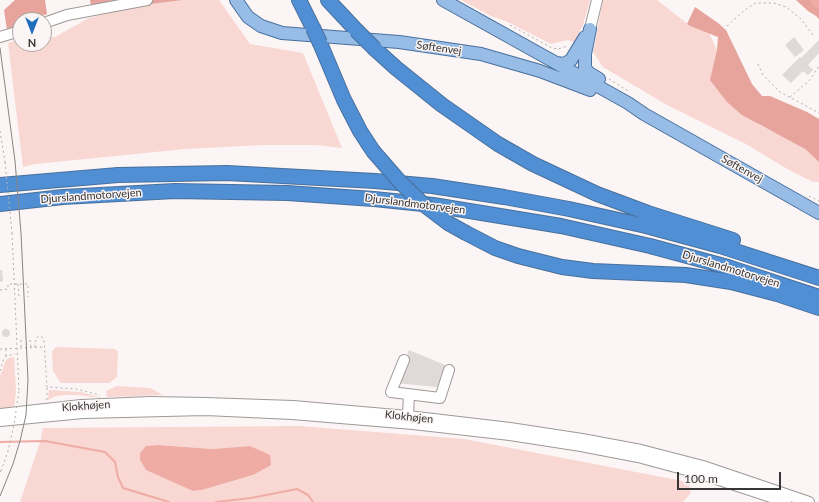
<!DOCTYPE html>
<meta charset="utf-8">
<style>
body{margin:0}
#map{position:relative;width:819px;height:502px;overflow:hidden;background:#fbf5f5;font-family:Lato,sans-serif}
canvas{display:block}
.north{position:absolute;left:12px;top:12px;width:40px;height:40px;box-sizing:border-box;background:#fbf5f5;border:1px solid #ada8a8;border-radius:50%;rotate:180deg;font-size:11px;font-weight:700;line-height:16px;text-align:center;color:#373535}
.north::after{content:'';display:block;margin:auto;width:14px;height:18px;background:#1f6ebd;clip-path:polygon(50% 0,100% 100%,50% 72%,0 100%)}
.scale{position:absolute;left:677px;top:472px;width:104px;height:18px;box-sizing:border-box;border:2px solid #373535;border-top:0;padding-left:5px;font-size:12px;line-height:14px;white-space:nowrap;color:#373535;-webkit-text-stroke:3px #fbf5f5;paint-order:stroke}
</style>
<div id="map">
<canvas width="819" height="502"></canvas>
<div class="north">N</div>
<div class="scale">100 m</div>
</div>
<script>
const c = document.querySelector('canvas').getContext('2d');
c.lineJoin = 'round';
function fillPath(path, color) {
  c.fillStyle = color;
  c.fill(path, 'evenodd');
}
function poly(rows) {
  const path = new Path2D();
  for (const r of rows) {
    if (r.length === 3) {
      path.moveTo(r[0] + r[2], r[1]);
      path.arc(r[0], r[1], r[2], 0, 2 * Math.PI);
      continue;
    }
    path.moveTo(r[0], r[1]);
    for (let i = 2; i < r.length; i += 2) path.lineTo(r[i], r[i + 1]);
  }
  return path;
}
function stroke(path, color, width, dash) {
  c.strokeStyle = color;
  c.lineWidth = width;
  c.lineCap = dash ? 'butt' : 'round';
  c.setLineDash(dash || []);
  c.stroke(path);
}
function label(font, color, halo, rows, align = 'center') {
  c.font = font + ' Lato,sans-serif';
  c.lineWidth = 3;
  c.setLineDash([]);
  c.textBaseline = 'middle';
  c.strokeStyle = halo;
  c.fillStyle = color;
  for (const [text, x, y, turn = 0] of rows) {
    c.save();
    c.translate(x, y);
    c.rotate((+turn || 0) * Math.PI / 180);
    c.textAlign = isNaN(turn) ? turn : align;
    if (halo) c.strokeText(text, 0, 0);
    c.fillText(text, 0, 0);
    c.restore();
  }
}
fillPath(poly([
 [183,0,219,0,250,44,303,53,342,148,316,145,263,145,185,149,35,164,23,167,8,43,20,39,20,44,44,44,44,37,55,37,89,18,135,6],
 [461,0,590,0,583,25,575,42,567,40,551,44,508,22,491,16],
 [603,0,657,0,690,26,709,33,717,50,711,80,718,89,761,126,788,139,805,149,819,162,819,182,813,182,789,170,746,144,667,105,603,67,593,52],
 [56,347,115,349,118,352,117,377,109,383,61,383,53,371,52,351],
 [14,357,16,391,14,408,0,410,0,376,6,360,9,358],
 [117,386,150,388,163,395,107,397,106,391],
 [49,390,81,392,102,398,77,395,65,395,56,396,48,400],
 [299,426,464,439,688,482,691,493,683,502,20,502,41,439,43,428],
 [159,445,212,449,249,446,253,475,202,490,193,491]
]), '#f9d7d3');
fillPath(poly([
 [15,0,45,0,47,14,32,20,20,20,20,25,7,30,4,10],
 [90,0,183,0,135,6,91,6],
 [796,0,819,0,819,19,816,16,808,11],
 [695,7,718,23,726,30,752,84,762,96,770,96,807,112,819,119,819,162,805,149,742,115,727,102,710,80,717,50,718,37,690,26,687,24]
]), '#e6a49d');
fillPath(poly([
 [159,445,212,449,250,446,270,455,271,465,253,475,202,490,193,491,146,470,140,460,140,453,146,446]
]), '#efaca5');
stroke(poly([
 [0,442,45,441,105,452,115,462,118,477,123,488,169,502],
 [216,502,251,498,297,489,308,495,313,502]
]), '#efaca5', 2);
stroke(poly([
 [817,0,819,2]
]), '#efaca5', 12);
fillPath(poly([
 [794,37,804,50,795,57,785,45],
 [819,40,819,53,808,65,813,70,808,75,803,71,791,83,782,75,800,57,801,58],
 [0,270,2,270,3,281,0,282],
 [6,333,4],
 [409,350,445,365,437,387,396,383,405,371,409,359,406,358]
]), '#dfd9d8');
const minor = poly([
 [44,23,67,15,147,0],
 [590,29,597,0],
 [0,37,20,31],
 [404,360,391,392,440,398,449,370],
 [0,414,81,405,150,402,205,403,293,406,408,416,510,428,582,439,641,450,703,466,809,502],
 [408,416,409,394],
 [0,421,83,413,206,410,292,414,413,424,510,435,581,446,638,457,701,474,786,502]
]);
const major = poly([
 [236,0,248,17,261,26,282,33,399,42,481,54,540,71,590,90],
 [443,0,628,103,644,114,819,213],
 [590,29,585,54,585,68,589,73,599,79],
 [556,63,564,64,571,60,585,37]
]);
const highway = poly([
 [299,0,313,28],
 [328,0,356,30],
 [320,43,344,100,360,131,373,151],
 [375,49,396,68,442,105,498,144,533,164,597,194,648,213,733,240],
 [0,185,118,175,227,173,375,181,432,186,504,197,569,209,646,226,720,246,819,278],
 [0,204,63,197,175,191,287,193,374,199,433,205,561,226,650,246,728,267,819,297],
 [466,233,495,248,518,256,562,267,593,271,686,275,731,282,777,294,819,308]
]);
stroke(minor, '#9e9998', 12);
stroke(major, '#48709d', 14);
stroke(highway, '#48709d', 16);
stroke(poly([
 [510,25,552,48,558,49,568,46],
 [727,26,746,9,756,3,774,3,786,7,801,19,813,35],
 [758,64,763,75,780,92,819,113],
 [609,79,630,92],
 [790,97,809,81,819,66],
 [0,131,5,162],
 [809,196,819,201],
 [12,233,19,391],
 [18,284,19,297],
 [0,290,8,289,8,284,28,284,28,297],
 [21,340,21,348],
 [30,340,31,347],
 [35,347,36,338,39,336,42,337,44,340,47,387,76,389,100,395],
 [0,349,45,347],
 [6,349,6,356],
 [0,371,4,358,7,356,15,354],
 [47,400,47,387],
 [0,472,1,471]
]), '#b2aeae', 1, [2, 3]);
stroke(minor, '#fff', 10);
stroke(major, '#97bce6', 12);
stroke(highway, '#518fd5', 14);
stroke(poly([
 [0,48,15,161,21,233,28,380,26,415,20,441,13,464,0,496]
]), '#888484', 1);
const highwayBridge = poly([
 [313,28,320,43],
 [356,30,375,49],
 [373,151,400,182,423,204,448,223,466,233]
]);
stroke(highwayBridge, '#48709d', 16, []);
stroke(poly([
 [5,162,12,233],
 [1,471,8,451,14,425,19,391]
]), '#b2aeae', 1, [2, 3]);
stroke(highwayBridge, '#518fd5', 14);
label('11px', '#373535', '#fbf5f5', [
 ["Søftenvej",439,48,8],
 ["Søftenvej",742,169,29],
 ["Djurslandmotorvejen",91,196,-4],
 ["Djurslandmotorvejen",415,204,7],
 ["Djurslandmotorvejen",731,269,17],
 ["Klokhøjen",86,406,-4],
 ["Klokhøjen",409,417,6]
]);
</script>
